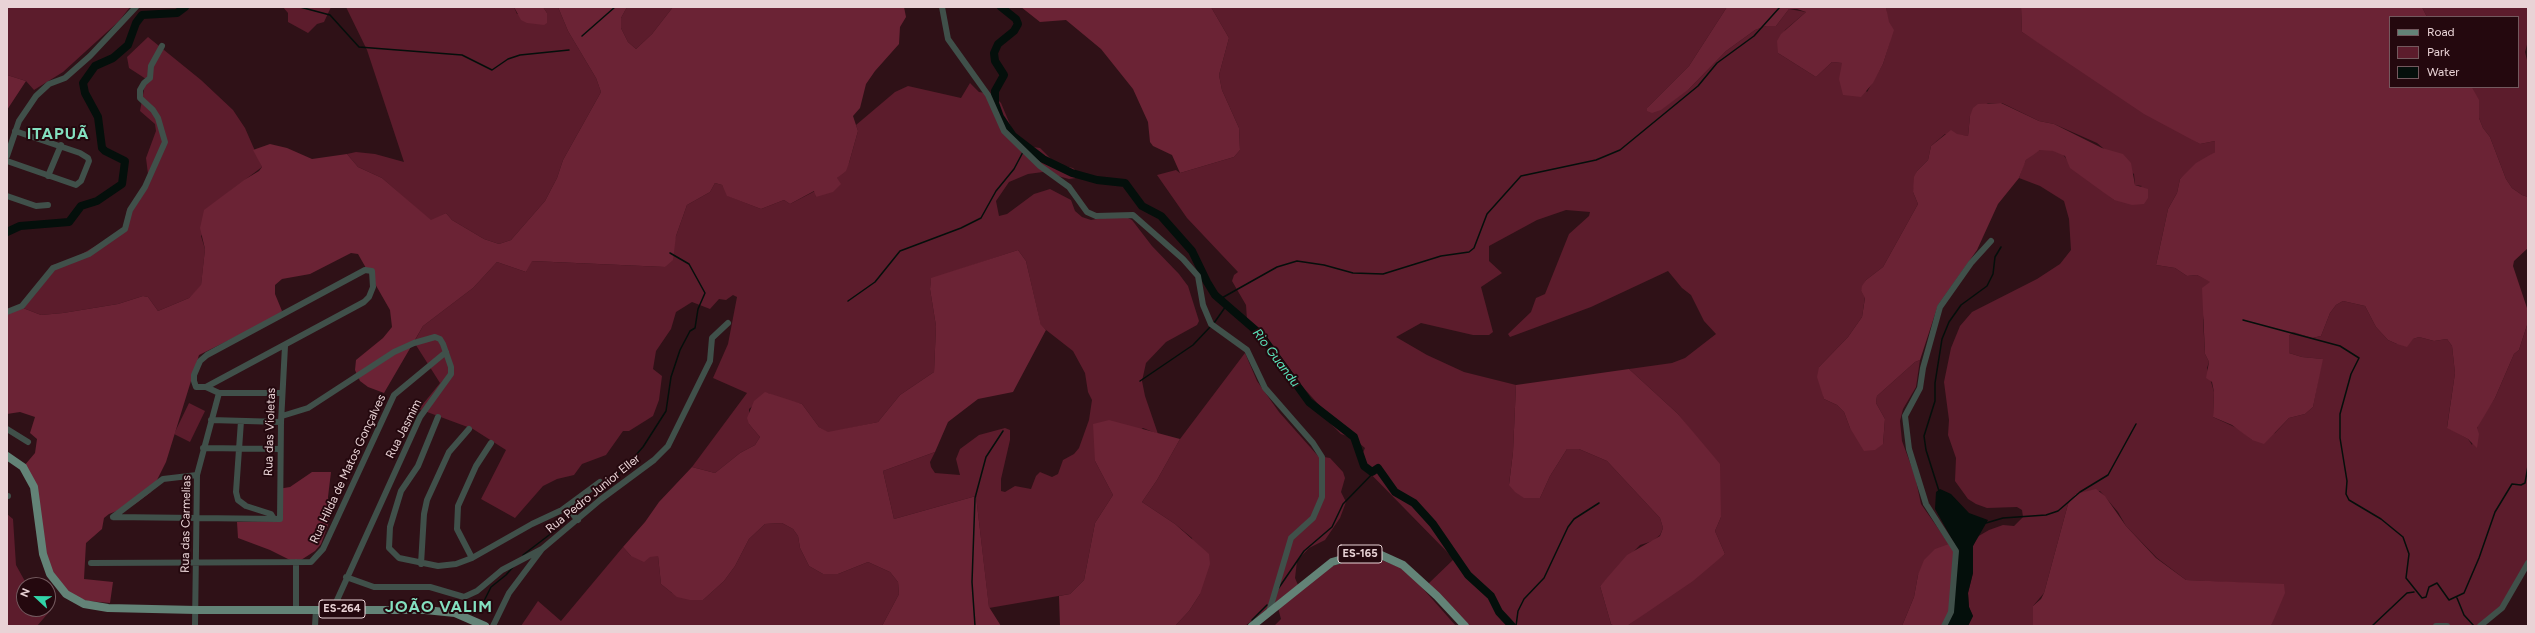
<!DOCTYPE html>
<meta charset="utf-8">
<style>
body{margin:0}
#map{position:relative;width:2535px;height:633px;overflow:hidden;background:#2f1117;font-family:Figtree,sans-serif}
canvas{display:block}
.frame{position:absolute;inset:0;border:8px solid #e9d3d6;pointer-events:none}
.legend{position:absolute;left:2389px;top:16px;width:130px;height:72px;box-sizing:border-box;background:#24080e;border:1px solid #73595e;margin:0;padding:5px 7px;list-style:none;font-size:12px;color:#e9d3d6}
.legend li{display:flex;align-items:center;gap:8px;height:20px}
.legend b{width:20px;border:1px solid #73595e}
.north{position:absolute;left:16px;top:577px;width:40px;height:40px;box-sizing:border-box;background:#24080e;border:1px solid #73595e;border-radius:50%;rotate:292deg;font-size:11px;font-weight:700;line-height:16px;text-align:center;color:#e9d3d6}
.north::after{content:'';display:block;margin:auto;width:14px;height:18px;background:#32d4a9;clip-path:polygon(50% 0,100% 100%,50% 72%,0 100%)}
</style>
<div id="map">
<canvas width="2535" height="633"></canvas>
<div class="frame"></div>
<ul class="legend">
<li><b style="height:5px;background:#638377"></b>Road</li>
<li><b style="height:11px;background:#5c1c2c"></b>Park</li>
<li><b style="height:11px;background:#040f0b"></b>Water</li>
</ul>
<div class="north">N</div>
</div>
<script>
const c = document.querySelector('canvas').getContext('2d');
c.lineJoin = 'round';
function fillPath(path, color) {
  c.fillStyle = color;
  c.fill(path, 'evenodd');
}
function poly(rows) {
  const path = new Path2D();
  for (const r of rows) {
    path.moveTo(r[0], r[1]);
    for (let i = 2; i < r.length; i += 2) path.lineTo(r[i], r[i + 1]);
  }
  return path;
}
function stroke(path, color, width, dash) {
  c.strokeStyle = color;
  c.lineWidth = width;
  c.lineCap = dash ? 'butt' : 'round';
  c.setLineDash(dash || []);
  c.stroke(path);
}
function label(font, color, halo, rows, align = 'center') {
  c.font = font + ' Figtree,sans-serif';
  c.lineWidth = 4;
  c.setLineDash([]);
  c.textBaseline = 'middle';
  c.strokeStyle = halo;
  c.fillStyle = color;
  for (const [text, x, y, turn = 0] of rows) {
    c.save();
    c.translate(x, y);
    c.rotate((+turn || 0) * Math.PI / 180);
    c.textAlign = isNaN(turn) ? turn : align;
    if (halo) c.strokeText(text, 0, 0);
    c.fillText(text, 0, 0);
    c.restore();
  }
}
fillPath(poly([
 [7,7,130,7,119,21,63,72,34,90,26,81,7,75],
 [283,7,331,7,324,22,317,24,308,33,288,22,288,13],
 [346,7,514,7,517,14,547,13,543,7,558,7,568,31,596,78,601,92,563,160,557,178,545,201,511,240,499,244,484,239,452,220,446,213,431,221,382,178,358,167,347,154,356,152,375,154,404,162,367,50],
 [627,7,673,7,652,34,636,49,628,42,621,28,621,18],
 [1211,7,1727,7,1689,66,1647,108,1689,89,1726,51,1755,30,1766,26,1776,26,1789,9,1806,12,1785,30,1778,53,1816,77,1832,62,1843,63,1843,68,1867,92,1883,64,1890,41,1886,7,2021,7,2022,32,2200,144,2215,141,2215,152,2180,179,2177,193,2168,209,2156,265,2175,268,2187,276,2197,275,2211,282,2203,320,2205,354,2209,362,2207,368,2214,392,2213,417,2239,429,2252,440,2275,433,2289,418,2305,414,2313,407,2322,359,2302,357,2289,353,2289,336,2293,332,2312,338,2321,336,2330,313,2336,305,2343,301,2365,306,2376,327,2388,340,2397,344,2419,337,2434,341,2447,339,2452,346,2455,373,2447,427,2468,439,2472,445,2479,422,2495,398,2514,354,2519,350,2528,322,2528,307,2528,562,2507,602,2478,626,2271,626,2284,585,2186,580,2157,558,2126,526,2118,512,2100,491,2075,494,2068,504,2044,593,2033,606,2033,626,1968,626,1973,616,1969,607,1968,593,1973,573,1973,546,1977,537,1989,530,2003,525,2014,526,2023,517,2022,510,2017,507,1987,508,1976,504,1968,499,1955,481,1956,458,1948,435,1949,420,1944,382,1951,348,1960,326,1972,312,2037,279,2060,264,2071,250,2069,219,2064,201,2040,186,2019,178,2023,166,2026,160,2034,153,2040,150,2047,149,2062,153,2070,164,2114,200,2142,186,2135,185,2134,174,2097,143,2054,124,2039,121,2002,103,1988,103,1970,116,1968,136,1945,134,1931,146,1928,160,1917,171,1913,192,1918,204,1883,267,1866,280,1861,291,1865,297,1862,317,1848,337,1819,367,1824,399,1837,405,1844,412,1850,428,1883,444,1885,419,1876,403,1877,396,1915,362,1920,360,1916,387,1903,409,1900,421,1902,441,1915,476,1921,504,1949,544,1918,575,1914,597,1902,626,1627,626,1725,554,1715,531,1721,517,1700,442,1678,414,1629,369,1672,363,1685,358,1716,334,1704,321,1691,295,1682,288,1668,271,1591,307,1510,337,1508,334,1531,312,1536,298,1545,294,1569,234,1589,216,1590,212,1566,210,1537,220,1489,246,1489,261,1502,273,1481,287,1493,332,1489,335,1473,335,1421,323,1396,337,1427,355,1464,372,1516,385,1513,452,1509,484,1540,498,1550,476,1567,449,1579,449,1607,461,1660,518,1663,528,1660,535,1653,541,1640,545,1600,586,1611,624,1614,626,1466,626,1428,584,1454,559,1359,462,1365,448,1353,438,1341,434,1330,423,1320,406,1282,364,1268,341,1247,320,1246,305,1232,281,1234,275,1238,272,1187,218,1157,175,1176,170,1180,173,1234,157,1240,150,1239,128,1222,90,1219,75,1229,38],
 [2422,7,2528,7,2528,41,2525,52,2528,64,2528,197,2522,195,2512,188,2506,179,2490,137,2483,128,2479,118,2478,100,2472,87,2518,87,2518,17,2427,17],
 [148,37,201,80,233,110,245,128,262,167,230,191,201,236,205,249,201,286,189,298,158,311,148,297,143,296,118,304,63,313,41,315,23,308,52,265,68,262,123,230,127,210,142,193,148,174,146,158,156,131,155,124,140,111,146,79,129,68,127,57],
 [970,83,979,92,992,94,1001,103,1014,134,1020,139,1033,147,1040,148,1056,164,1073,168,1083,177,1069,179,1043,172,1028,174,1009,182,996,201,999,216,1007,214,1034,194,1050,189,1071,200,1075,211,1082,217,1091,220,1121,215,1124,216,1132,220,1152,246,1179,274,1188,286,1199,321,1197,325,1166,342,1146,363,1142,381,1145,396,1158,434,1143,428,1095,461,1113,495,1095,523,1084,580,1070,594,989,608,976,496,894,519,883,471,935,452,930,462,931,467,935,473,960,475,956,459,960,449,979,435,1005,428,1010,430,1010,440,1001,479,1001,491,1005,492,1015,486,1031,489,1036,476,1040,472,1052,477,1058,474,1063,460,1074,454,1079,448,1089,420,1092,400,1088,392,1085,373,1073,351,1041,326,1026,261,1018,250,931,279,930,289,936,326,934,372,900,395,878,422,828,433,819,427,802,404,780,399,768,393,749,409,749,424,760,437,755,445,740,453,715,473,692,467,747,393,713,378,728,344,737,297,733,295,726,300,719,299,710,309,692,302,676,312,671,329,656,351,653,369,662,376,659,400,653,416,629,431,623,431,606,455,582,464,574,475,557,479,543,486,515,518,481,499,506,450,473,429,419,409,440,383,414,342,423,326,473,288,497,262,526,272,531,261,665,267,687,205,710,192,715,183,722,185,728,196,761,209,784,200,790,204,815,191,816,197,837,178,849,163,858,131,856,125,895,92,908,86,961,98],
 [1245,353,1257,381,1279,412,1318,456,1330,458,1343,472,1345,478,1341,492,1346,502,1340,518,1325,540,1309,548,1297,561,1295,578,1298,585,1245,626,1175,626,1189,611,1200,594,1192,538,1175,524,1142,502,1157,480,1180,439],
 [189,403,205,411,190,442,174,434],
 [7,514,13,519,16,565,27,585,24,585,24,609,48,609,50,611,37,626,7,626],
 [782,523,793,529,798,536,800,548,809,566,823,574,838,574,868,562,890,572,898,582,899,594,882,626,521,626,538,601,561,621,623,547,631,556,658,556,661,584,672,593,703,600,724,581,735,566,749,539,765,524],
 [1360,558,1384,561,1401,568,1418,583,1456,626,1274,626,1281,619,1278,608,1332,566]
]), '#5c1c2c');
fillPath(poly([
 [514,7,543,7,547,13,547,23,544,25,527,23,521,20],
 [558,7,627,7,621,18,621,28,628,42,636,49,652,34,673,7,904,7,906,17,900,27,899,44,875,71,866,84,860,108,853,116,858,131,849,163,846,171,837,178,841,184,833,192,816,197,814,191,790,204,784,200,761,209,727,196,722,185,715,183,710,192,687,205,676,236,673,260,665,267,532,261,526,272,497,262,473,288,423,326,384,393,368,387,360,381,355,370,356,360,383,338,392,327,390,310,358,254,351,253,310,274,282,279,275,285,275,294,282,311,280,315,199,355,166,462,151,492,135,504,109,514,104,518,102,529,86,543,84,579,113,582,110,603,88,601,73,596,50,579,39,511,24,466,35,453,37,439,30,433,35,417,20,412,7,414,7,311,23,308,41,315,63,313,118,304,143,296,148,297,158,311,189,298,201,285,205,249,200,228,204,210,244,180,259,171,262,167,253,150,270,144,287,148,312,159,347,154,358,167,382,178,431,220,446,213,452,220,484,239,499,244,511,240,545,201,557,178,563,160,601,92,596,78,568,31],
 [1021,7,1211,7,1229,38,1219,75,1222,90,1239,128,1240,150,1234,157,1180,173,1172,155,1153,146,1150,142,1148,122,1133,89,1101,49,1066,20,1040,22],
 [1727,7,1886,7,1889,22,1894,30,1883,64,1873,83,1861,97,1843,95,1839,79,1842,63,1832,62,1816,77,1778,53,1777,41,1781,34,1806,12,1797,9,1789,9,1776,26,1766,26,1755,30,1726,51,1689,89,1661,110,1652,113,1647,111,1647,108,1689,66],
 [2021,7,2422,7,2427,17,2390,17,2390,87,2472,87,2479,100,2479,118,2483,128,2490,137,2506,179,2512,188,2522,195,2528,197,2528,248,2514,261,2513,266,2527,308,2528,322,2519,350,2514,354,2495,398,2477,428,2479,434,2477,448,2468,439,2447,428,2455,373,2452,346,2447,339,2434,341,2419,337,2413,339,2407,347,2397,344,2388,340,2376,327,2365,306,2343,301,2336,305,2330,313,2321,336,2312,338,2293,332,2289,336,2289,353,2302,357,2323,359,2313,407,2305,414,2289,418,2264,444,2252,440,2232,425,2213,417,2214,392,2212,382,2206,378,2209,362,2205,354,2202,288,2210,282,2197,275,2187,276,2175,268,2156,265,2168,209,2177,193,2180,179,2196,163,2215,152,2215,141,2200,144,2144,114,2022,32],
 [7,75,26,81,7,110],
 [2001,103,2039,121,2054,124,2102,148,2123,154,2131,163,2135,185,2148,189,2148,198,2144,204,2132,205,2114,200,2070,168,2065,156,2053,151,2040,150,2026,160,2019,178,1998,204,1977,250,1938,305,1920,360,1915,362,1877,396,1876,403,1885,419,1883,444,1875,450,1864,451,1850,428,1844,412,1837,405,1824,399,1817,377,1819,367,1848,337,1862,317,1865,298,1861,291,1862,286,1866,280,1883,267,1918,204,1913,192,1914,177,1917,171,1928,160,1931,146,1951,130,1957,134,1968,136,1970,116,1973,108,1978,104],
 [1018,250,1026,261,1041,325,1046,330,1013,392,978,399,948,422,935,452,883,471,894,519,976,496,989,607,1001,626,882,626,899,594,898,582,890,572,868,562,838,574,823,574,809,566,800,548,798,536,793,529,782,523,765,524,749,539,735,566,724,581,703,600,690,600,677,597,661,584,658,556,650,557,644,562,631,556,623,547,645,522,659,502,692,467,715,473,740,453,755,445,760,437,749,424,747,418,754,401,765,392,802,404,819,427,828,432,878,422,900,395,934,372,936,326,930,289,931,278],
 [1629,369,1678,414,1720,464,1721,517,1715,531,1725,554,1693,581,1627,626,1614,626,1611,624,1600,586,1627,555,1660,536,1663,528,1660,518,1607,461,1579,449,1567,449,1550,476,1540,498,1524,498,1515,492,1509,485,1513,452,1516,385],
 [1109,420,1180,439,1157,480,1142,502,1175,524,1209,554,1210,564,1200,594,1189,611,1175,626,1060,626,1059,596,1070,594,1084,580,1095,523,1113,495,1095,461,1093,424],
 [312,472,331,472,328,497,329,522,321,544,315,551,301,560,290,560,270,550,238,538,237,522,278,521,278,489,290,487],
 [2096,489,2105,496,2126,526,2156,558,2186,580,2284,584,2285,593,2271,626,2033,626,2033,606,2041,599,2044,593,2068,504,2075,494],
 [1949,544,1958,550,1953,614,1946,626,1902,626,1914,597,1918,575,1924,560,1935,549]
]), '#6b2335');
fillPath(poly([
 [1940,489,1951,494,1969,513,1988,520,1973,546,1973,573,1968,593,1969,607,1973,616,1968,626,1946,626,1953,614,1958,550,1935,509,1936,492]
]), '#040f0b');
stroke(poly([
 [300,7,330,15,359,47,462,55,492,70,508,59,520,55,569,50],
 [582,36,615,7],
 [1220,299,1277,267,1297,261,1324,265,1353,273,1383,274,1441,256,1469,252,1474,248,1487,214,1521,176,1596,160,1620,150,1698,86,1717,63,1754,36,1780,7],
 [848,301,875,282,900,251,961,228,981,218,996,191,1014,169,1023,152],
 [2243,320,2340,346,2359,358,2351,374,2340,414,2340,438,2347,481,2346,494,2349,500,2381,519,2403,537,2409,554,2406,578,2422,598,2426,597,2429,587,2437,583,2449,600,2464,593,2479,558,2495,512,2512,484,2521,485,2525,483,2528,466],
 [1214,323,1226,306],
 [1140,381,1193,345,1211,326],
 [1939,491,1926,450,1924,436,1935,401,1935,383,1942,339,1949,322,1961,305,1987,286,1993,274,1995,257,2001,247],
 [574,510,596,496,611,483,643,447,666,411,671,377,680,350,690,331,695,328,698,309,705,293,689,264,670,253],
 [1986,523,2003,518,2046,515,2058,511,2080,492,2108,475,2136,424],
 [523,555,557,529,568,515],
 [1278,589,1304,551,1332,527,1343,504,1378,468],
 [2457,598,2464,615,2474,626],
 [473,614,483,603,491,587,506,575,513,567],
 [1252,620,1267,605],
 [975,626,972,582,975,498,986,457,1003,431],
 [1516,626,1518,611,1524,599,1544,578,1568,527,1574,519,1599,503],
 [2372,626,2407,593,2414,592]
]), '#040f0b', 1.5);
stroke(poly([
 [1001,7,1016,19,1018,24,1014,31,998,44,994,53,995,61,1004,75,995,91,995,103,1000,117,1013,136,1043,159,1072,173,1097,180,1125,183,1142,206,1161,216,1192,251,1207,282,1215,295,1260,334,1309,402,1354,437,1364,466,1372,472,1378,468,1395,492,1414,503,1433,524,1468,575,1491,596,1499,612,1512,626],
 [7,232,20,226,69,222,81,206,97,201,122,184,125,161,105,151,102,148,98,117,85,93,83,83,95,66,113,58,128,45,136,23,142,15,177,13,185,7]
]), '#040f0b', 8);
stroke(poly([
 [942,7,948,39,988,95,1004,131,1040,166,1069,187,1087,212,1096,216,1133,215,1183,259,1198,276,1203,305,1211,324,1247,350,1265,388,1313,443,1322,457,1322,497,1313,518,1291,538,1269,612],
 [7,156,19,121,36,96,49,84,65,78,90,56,136,7],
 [7,161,76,185,81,181,89,161,88,158,80,153,15,131],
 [48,176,61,145],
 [7,196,36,206,48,205],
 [7,312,22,306,53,268,89,254,125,229,130,210,145,187,165,142,158,118,153,110,140,98,140,90,144,83,150,78,151,66,162,46],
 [206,387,364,302,369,297,373,287,372,271,365,270,207,355,200,361,194,375,194,381,196,387,206,387,219,393,282,393],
 [282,416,308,408,394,352,414,343,435,337,440,339,443,344,451,367,451,374,420,417,333,609],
 [438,417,418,466,401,491,390,527,389,548,399,558,438,566,456,564,472,558,532,524,562,510,600,482],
 [211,420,281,422],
 [241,421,236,492,238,500,246,506,271,514,274,519],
 [7,429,28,442],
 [203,448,280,449],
 [7,496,8,496],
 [562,510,570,512,578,520],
 [113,517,280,519,281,422,285,346],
 [113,517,163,479,197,475],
 [472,558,457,529,458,506,476,466,491,443],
 [91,563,311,562,323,549,394,395,446,352],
 [421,564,424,514,427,500,449,452,469,429],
 [346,577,374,587,430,587,464,597,477,591,502,570,542,549],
 [296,610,296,562],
 [195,626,197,475,219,393],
 [315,626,316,609],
 [493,626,509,593,542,549,600,500,654,460,668,446,710,361,712,338,728,323],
 [1944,626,1951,612,1956,551,1926,504,1909,449,1905,416,1920,388,1923,368,1940,307,1971,263,1991,241],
 [2436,626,2447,626],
 [2480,626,2502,608,2528,563]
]), '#40504a', 6);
stroke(poly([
 [7,456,23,467,34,487,43,554,50,574,66,594,84,604,108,608,196,610,425,610,455,613,485,626],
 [1252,626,1332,562,1360,554,1381,555,1403,565,1437,596,1465,626]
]), '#638377', 8);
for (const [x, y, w] of [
 [1360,554,44],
 [342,609,46]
]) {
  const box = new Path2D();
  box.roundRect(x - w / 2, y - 9, w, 18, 3);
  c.fillStyle = '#24080e';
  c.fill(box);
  stroke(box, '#e9d3d6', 1);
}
label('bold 11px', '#e9d3d6', null, [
 ["ES-165",1360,554],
 ["ES-264",342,609]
]);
label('12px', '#e9d3d6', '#24080e', [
 ["Rua Jasmim",404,429,-63],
 ["Rua das Violetas",270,432,-88],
 ["Rua Hilda de Matos Gonçalves",348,469,-65],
 ["Rua Pedro Junior Eller",593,494,-39],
 ["Rua das Carmelias",186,524,-89]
]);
label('italic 13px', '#59e1b8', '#24080e', [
 ["Rio Guandu",1276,358,53]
]);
c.letterSpacing = '1px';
label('bold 16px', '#84e0c0', '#24080e', [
 ["ITAPUÃ",58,134],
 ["JOÃO VALIM",439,607]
]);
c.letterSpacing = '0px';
</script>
